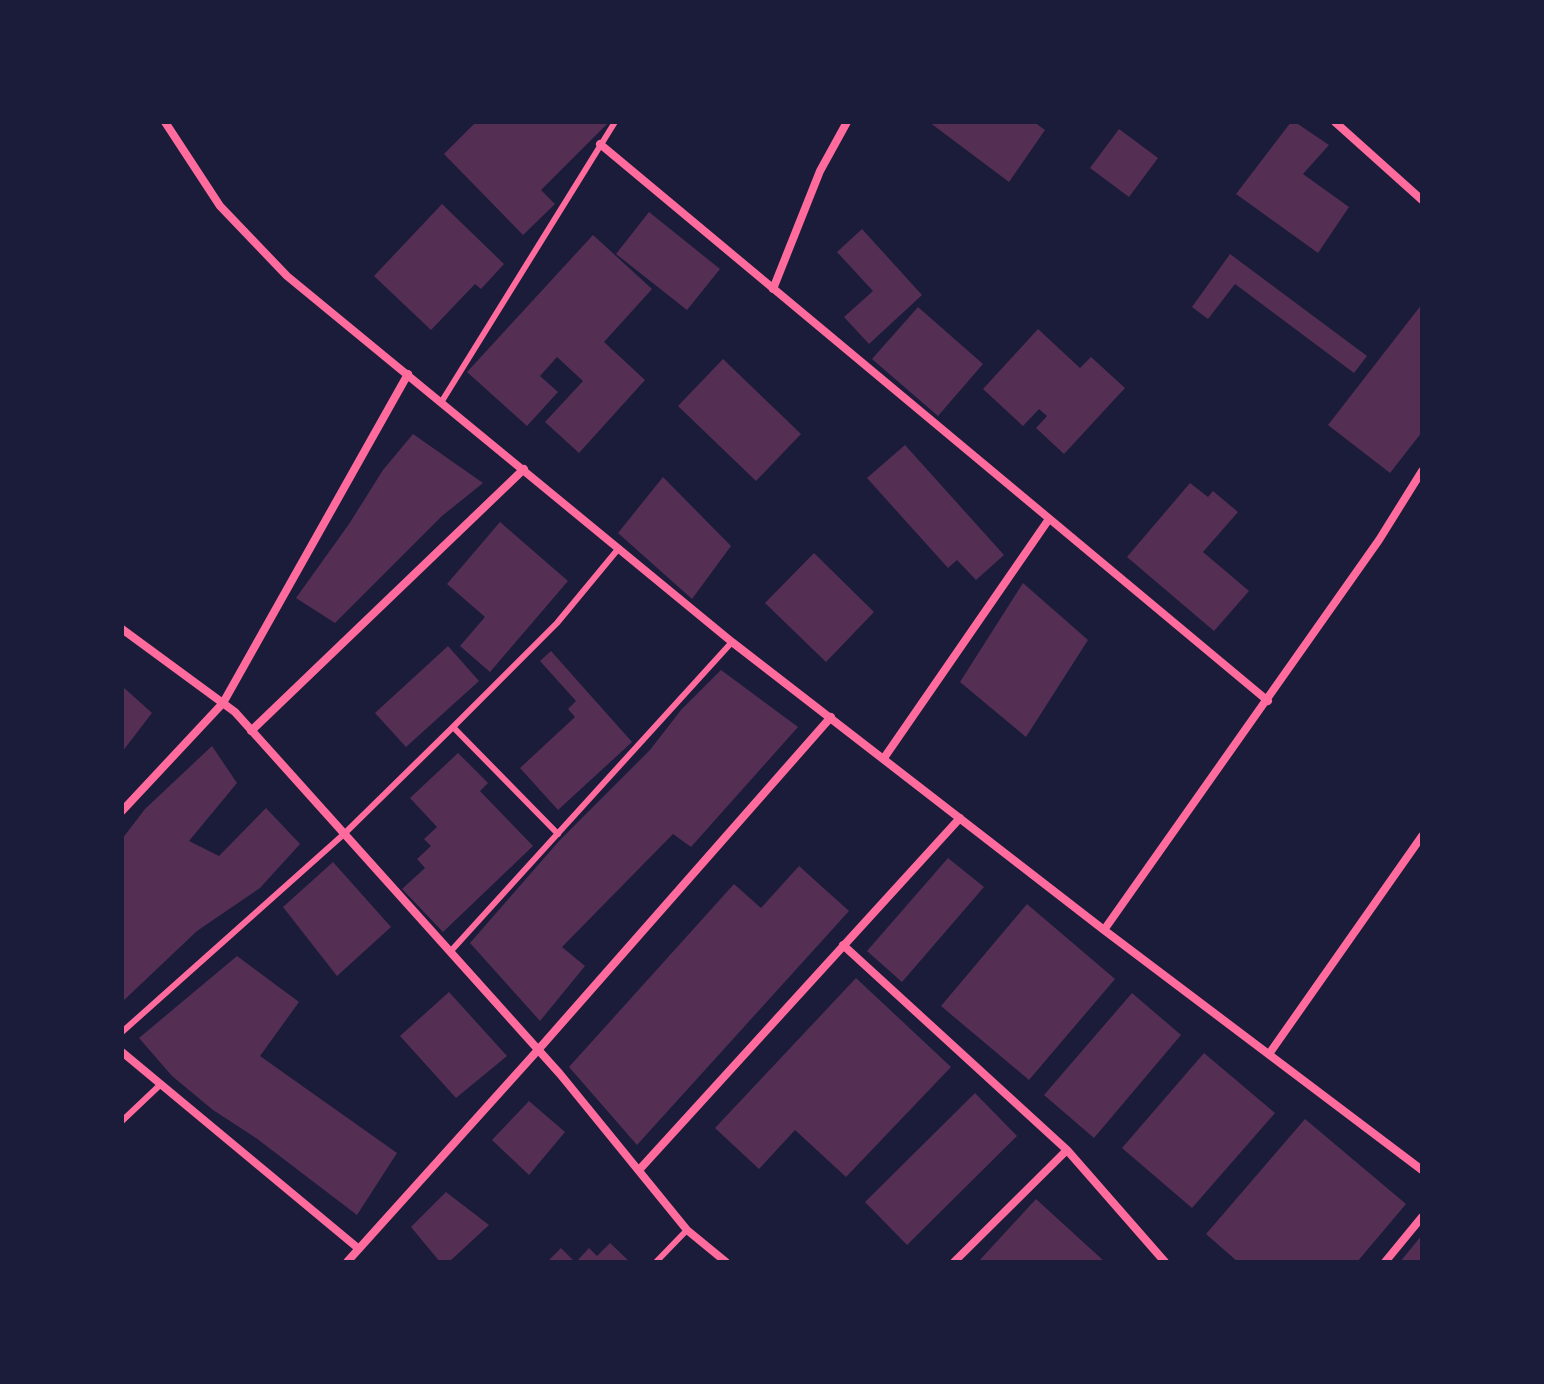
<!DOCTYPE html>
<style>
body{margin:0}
#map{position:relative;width:1544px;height:1384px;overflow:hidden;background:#1b1b3a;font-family:"Times New Roman",serif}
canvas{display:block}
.frame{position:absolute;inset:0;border:124px solid #1b1b3a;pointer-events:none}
</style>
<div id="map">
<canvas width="1544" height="1384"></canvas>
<div class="frame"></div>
</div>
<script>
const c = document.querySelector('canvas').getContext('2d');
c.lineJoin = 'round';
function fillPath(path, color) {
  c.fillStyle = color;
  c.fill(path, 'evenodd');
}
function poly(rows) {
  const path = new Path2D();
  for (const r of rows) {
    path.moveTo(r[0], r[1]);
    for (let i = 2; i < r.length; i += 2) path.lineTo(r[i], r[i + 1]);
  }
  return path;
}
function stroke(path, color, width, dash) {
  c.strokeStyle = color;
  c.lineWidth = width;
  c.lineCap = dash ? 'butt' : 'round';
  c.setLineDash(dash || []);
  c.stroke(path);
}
fillPath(poly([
 [476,122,609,122,541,190,555,204,523,235,444,154],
 [929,122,1034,122,1045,130,1009,182],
 [1291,122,1295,122,1329,145,1303,174,1349,207,1318,253,1236,194],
 [1119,129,1158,158,1129,197,1090,168],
 [442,204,504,264,481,289,475,284,431,330,374,276],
 [649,212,720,269,687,310,616,254],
 [862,229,922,295,869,344,844,317,873,291,837,252],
 [593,235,652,289,604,342,645,380,579,453,545,422,583,381,557,357,540,376,558,392,527,426,467,372],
 [1230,254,1367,356,1354,373,1235,284,1208,319,1192,307],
 [1422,304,1422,432,1390,473,1328,425],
 [918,307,983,364,938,416,872,359],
 [1038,329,1080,368,1091,357,1125,388,1064,454,1036,428,1047,416,1039,409,1023,426,983,389],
 [723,359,801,434,756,481,678,406],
 [413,434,483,483,442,516,335,623,296,598,349,524,383,470],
 [905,445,1004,555,976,580,957,560,948,568,867,478],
 [663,477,731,546,692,599,618,533],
 [1190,483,1208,497,1213,491,1238,512,1203,552,1249,591,1214,631,1127,557],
 [500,522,568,581,490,672,460,646,485,617,447,584],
 [814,553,874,612,826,662,765,603],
 [1023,583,1088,640,1026,737,960,682],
 [448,646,479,681,406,747,375,713],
 [551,651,632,742,558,810,520,768,575,717,568,709,576,701,540,661],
 [721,670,798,727,691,847,673,834,562,947,585,966,540,1021,470,943,559,841,650,750,681,710],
 [122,686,152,713,122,752],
 [212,746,237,783,189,841,219,856,266,808,300,844,260,888,197,931,122,1002,122,839,145,809],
 [458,753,488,783,480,791,533,846,443,932,402,889,425,868,417,859,431,846,424,839,437,827,410,798],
 [948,858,984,887,902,982,867,951],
 [333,862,391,927,337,976,283,907],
 [799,866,849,911,637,1145,569,1067,734,884,761,908],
 [1027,904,1115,979,1029,1080,941,1006],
 [237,956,299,1002,260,1056,397,1153,357,1215,256,1138,213,1110,172,1076,139,1038],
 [856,978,951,1067,846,1177,795,1130,759,1169,715,1128],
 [449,992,507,1056,456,1098,400,1036],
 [1132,993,1181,1035,1094,1138,1044,1095],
 [1204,1053,1275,1113,1192,1208,1122,1148],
 [975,1093,1017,1136,907,1245,865,1202],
 [529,1101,565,1132,529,1175,492,1140],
 [1305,1119,1406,1204,1357,1262,1238,1262,1206,1234],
 [446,1192,489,1225,449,1262,440,1262,411,1227],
 [1036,1199,1105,1262,978,1262],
 [1422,1235,1422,1262,1400,1262],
 [610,1243,630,1262,576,1262,589,1248,597,1256],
 [561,1248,575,1262,547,1262]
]), '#542f53');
stroke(poly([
 [442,401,615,122],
 [453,727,558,834],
 [450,952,732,642],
 [122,1032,344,834,453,727,557,623,619,548],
 [122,1121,161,1084],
 [656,1262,687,1230]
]), '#ff6b9d', 6);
stroke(poly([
 [165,122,220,206,287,276,732,642,1104,930,1422,1170],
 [1335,122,1422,200],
 [600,144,1268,701],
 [773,289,820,171,847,122],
 [122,629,235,712,560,1074,687,1230,726,1262],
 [251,731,524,469],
 [884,758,1049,519],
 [122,811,223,703,408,374],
 [1104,930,1379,540,1422,471],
 [843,945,1067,1150,954,1262],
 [122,1052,359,1249],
 [1269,1054,1422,836],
 [1067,1150,1165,1262],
 [639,1170,960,818],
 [347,1262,538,1050,831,717],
 [1385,1262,1422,1217]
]), '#ff6b9d', 8);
</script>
